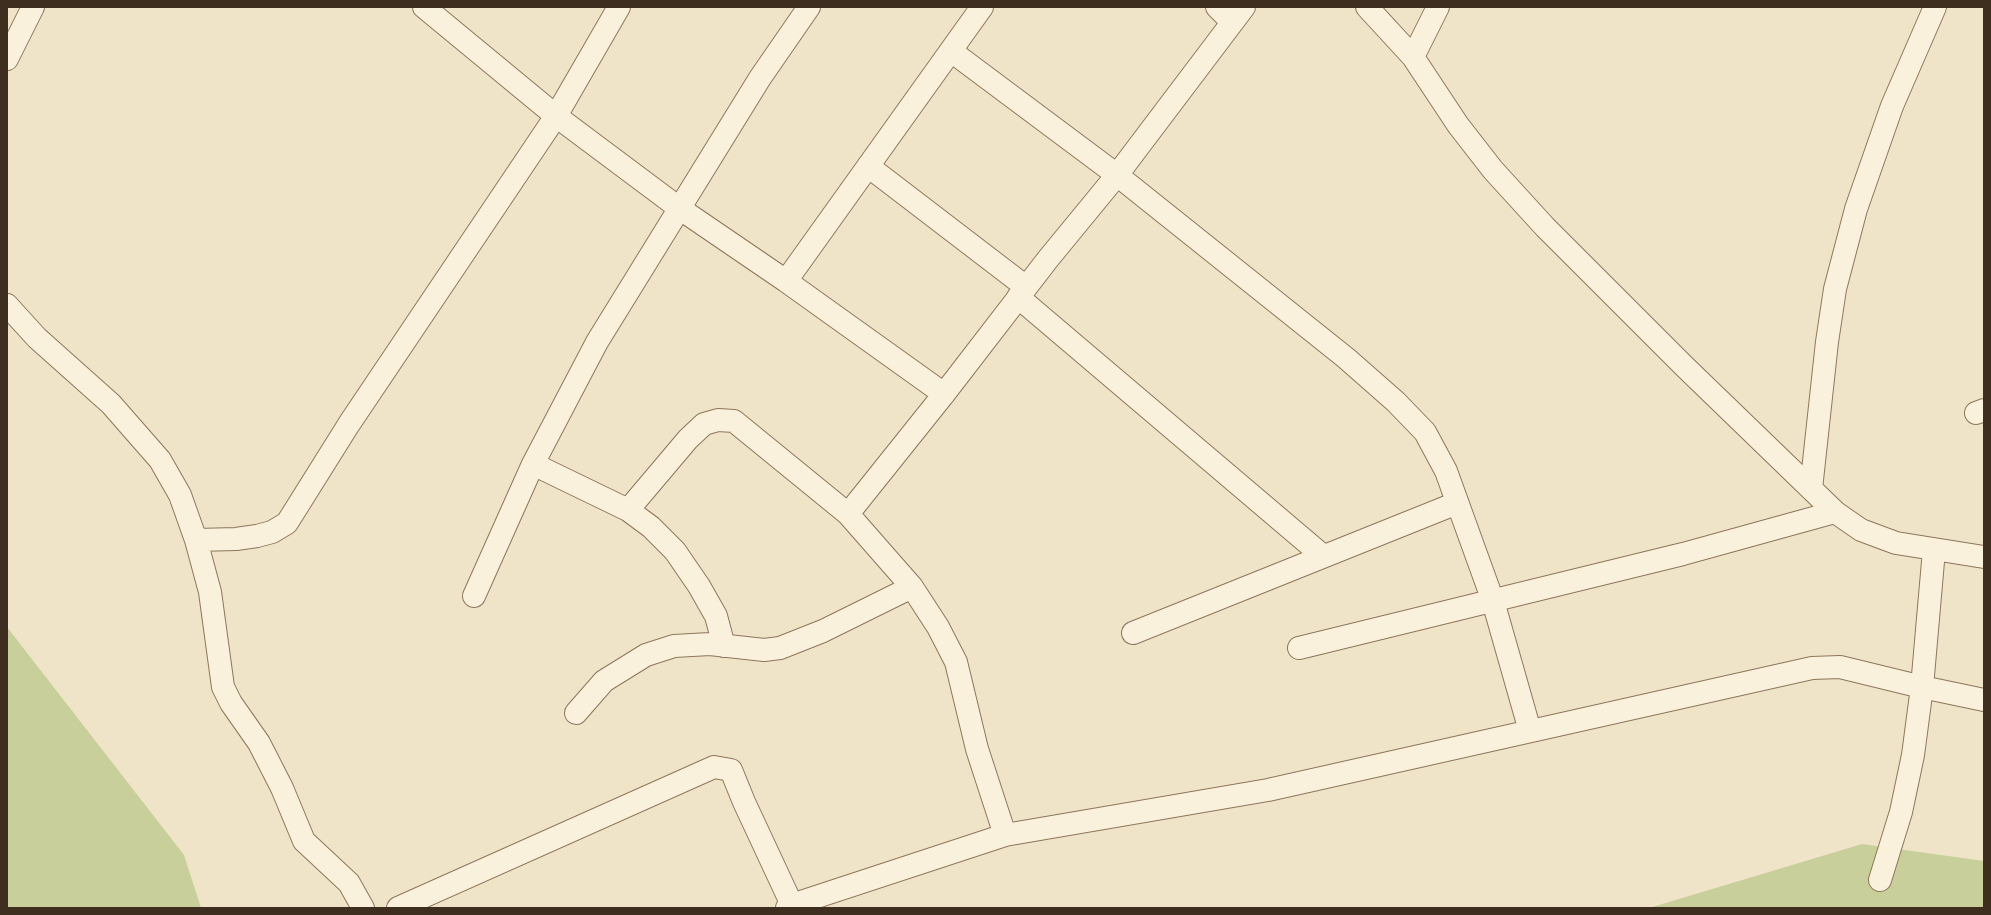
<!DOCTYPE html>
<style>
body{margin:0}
#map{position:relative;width:1991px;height:915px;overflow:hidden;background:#f0e4c8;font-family:"Noto Serif",serif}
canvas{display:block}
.frame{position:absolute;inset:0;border:8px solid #3d2e20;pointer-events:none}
</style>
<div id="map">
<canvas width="1991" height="915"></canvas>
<div class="frame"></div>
</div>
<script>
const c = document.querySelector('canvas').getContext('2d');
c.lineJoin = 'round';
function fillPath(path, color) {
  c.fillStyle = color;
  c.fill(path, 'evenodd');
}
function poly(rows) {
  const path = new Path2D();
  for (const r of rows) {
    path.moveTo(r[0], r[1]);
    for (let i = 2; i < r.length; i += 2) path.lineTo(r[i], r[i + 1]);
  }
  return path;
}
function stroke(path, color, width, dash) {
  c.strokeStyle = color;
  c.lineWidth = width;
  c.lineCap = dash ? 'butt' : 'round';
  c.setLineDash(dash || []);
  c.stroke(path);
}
fillPath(poly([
 [7,627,184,855,201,908,7,908],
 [1862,844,1984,861,1984,908,1649,908]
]), '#c9cf9b');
const street = poly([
 [424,7,556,116,679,208,786,281,944,394],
 [1217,7,1232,22],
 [1367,7,1413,57,1458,125,1493,170,1545,227,1684,366,1835,512,1861,530,1896,543,1984,557],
 [951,51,1117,175,1346,358,1396,402,1425,432,1446,471,1493,601,1530,731],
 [1413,57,1438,7],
 [7,59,33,7],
 [868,166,1026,287],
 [786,281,982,7],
 [1018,297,1323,556],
 [7,305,37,338,111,404,160,460,180,495,196,540,210,592,223,687,231,703,259,743,282,788,304,841,349,883,363,908],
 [1976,413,1984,410],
 [533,464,628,510,651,527,675,551,699,586,716,616,724,646],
 [1811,489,1827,342,1835,289,1856,209,1892,106,1935,7],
 [628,510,688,439,704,424,718,420,734,421,848,514,912,587,938,627,956,662,977,749,1005,835],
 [848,514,944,394,1048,259,1117,175,1244,7],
 [196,540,236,539,257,536,272,532,287,523,349,424,556,116,619,7],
 [474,596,533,464,597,342,760,78,809,7],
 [1133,633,1457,503],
 [1299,648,1683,554,1835,512],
 [576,713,604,681,646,655,674,646,710,644,764,650,780,648,823,631,912,587],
 [1880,880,1901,812,1913,755,1922,687,1934,550],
 [398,908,714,767,731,770,744,802,792,905],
 [787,908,792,905,1005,835,1268,790,1812,668,1840,667,1922,687,1984,700]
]);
stroke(street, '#8d765c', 24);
stroke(street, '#faf1dc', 22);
</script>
